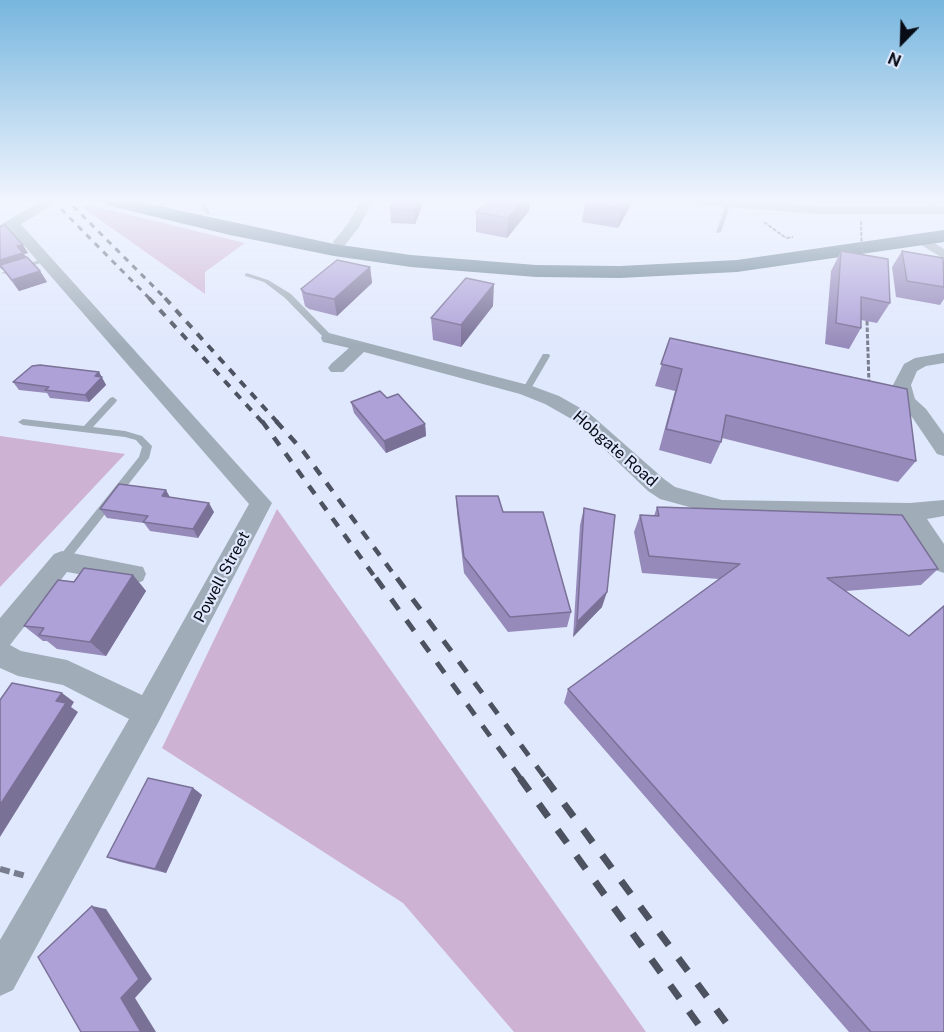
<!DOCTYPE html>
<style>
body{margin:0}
#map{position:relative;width:944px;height:1032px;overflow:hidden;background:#e0e8fd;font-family:"Public Sans",sans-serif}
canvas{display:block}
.north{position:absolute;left:872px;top:12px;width:60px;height:60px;-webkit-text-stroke:4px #e0e8fd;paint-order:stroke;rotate:203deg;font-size:16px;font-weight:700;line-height:24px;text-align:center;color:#080c16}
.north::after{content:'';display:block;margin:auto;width:21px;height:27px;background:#080c16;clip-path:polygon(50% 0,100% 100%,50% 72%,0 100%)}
</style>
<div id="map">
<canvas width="944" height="1032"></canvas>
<div class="north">N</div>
</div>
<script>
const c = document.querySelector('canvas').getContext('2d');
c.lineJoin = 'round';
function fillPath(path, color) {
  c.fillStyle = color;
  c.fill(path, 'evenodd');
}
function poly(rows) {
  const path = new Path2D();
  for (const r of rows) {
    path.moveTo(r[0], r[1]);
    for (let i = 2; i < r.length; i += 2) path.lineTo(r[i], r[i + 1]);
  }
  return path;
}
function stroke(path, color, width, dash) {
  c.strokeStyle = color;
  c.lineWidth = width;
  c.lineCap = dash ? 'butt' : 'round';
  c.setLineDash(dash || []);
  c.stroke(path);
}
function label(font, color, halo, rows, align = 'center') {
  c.font = font + ' "Public Sans",sans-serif';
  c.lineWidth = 4.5;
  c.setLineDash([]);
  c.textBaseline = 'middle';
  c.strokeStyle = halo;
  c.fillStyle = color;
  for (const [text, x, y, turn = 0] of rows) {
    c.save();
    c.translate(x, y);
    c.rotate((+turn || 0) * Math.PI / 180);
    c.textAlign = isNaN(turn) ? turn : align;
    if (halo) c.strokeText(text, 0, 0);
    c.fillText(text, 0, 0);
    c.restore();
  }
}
fillPath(poly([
 [89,205,245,243,205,272,205,294,82,207],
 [0,436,125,454,0,587],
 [277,509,646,1032,514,1032,403,903,162,748]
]), '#ceb2d3');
stroke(poly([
 [764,222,786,238,793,237]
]), '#777d8d', 2, [4, 1.5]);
stroke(poly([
 [0,869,26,876]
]), '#777d8d', 6, [10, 4.5]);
fillPath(poly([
 [166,201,175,201,150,211,145,210,166,201],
 [199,201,205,201,210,214,206,214,199,201],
 [926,202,930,202,944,209,944,211,940,211,926,204,926,202],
 [726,203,731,204,721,232,716,233,726,203],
 [45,258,48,260,47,261,6,274,1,273,45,258],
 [247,273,268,280,291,294,332,336,332,340,326,340,285,298,264,282,245,276,245,274,247,273],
 [543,354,549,354,550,356,529,392,523,392,522,390,543,354],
 [113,397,117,400,116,402,93,427,125,431,142,436,152,446,149,458,66,564,62,566,58,564,56,561,58,558,139,457,142,447,136,440,125,437,23,425,18,422,23,419,84,426,110,398,113,397]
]), '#a0adb8');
fillPath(poly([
 [361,201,373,201,359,227,345,245,335,245,333,242,347,225,361,201],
 [696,201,753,201,820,206,944,206,944,214,820,214,702,205,696,201],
 [13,220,18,221,272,503,158,723,13,990,0,996,0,940,129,719,63,685,18,676,0,668,0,618,54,554,62,551,143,567,146,574,143,581,134,584,67,572,10,645,21,651,67,660,142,695,249,504,8,227,7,224,13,220],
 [923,236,944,249,944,259,918,243,916,240,918,237,923,236],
 [329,333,532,386,559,396,589,413,664,479,675,487,722,500,910,503,944,500,944,516,927,519,944,544,944,573,935,570,904,520,722,516,660,499,648,491,575,421,545,404,520,394,364,352,343,372,331,372,328,368,331,364,349,348,323,342,321,338,323,334,329,333],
 [944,353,944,363,926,366,917,371,911,385,915,399,926,409,944,434,944,456,937,454,912,417,899,405,893,385,904,364,915,358,944,353]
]), '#a0adb8');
fillPath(poly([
 [41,201,59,201,0,237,0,225,41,201]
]), '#a0adb8');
fillPath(poly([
 [103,201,136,201,334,244,411,255,536,265,620,266,737,260,944,230,944,242,737,272,620,278,536,277,411,267,334,256,230,235,106,205,103,201]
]), '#637b8e');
stroke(poly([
 [73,206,166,299],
 [61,209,150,299]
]), '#4d5260', 3, [6, 6]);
stroke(poly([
 [149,298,263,423],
 [165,298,278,423]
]), '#4d5260', 4, [8, 8]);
stroke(poly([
 [262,421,377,580],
 [276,421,303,451,398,580]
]), '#4d5260', 4.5, [10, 10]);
stroke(poly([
 [376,578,521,779],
 [397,578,546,779]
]), '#4d5260', 5, [13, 13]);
stroke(poly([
 [520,778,704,1032],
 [545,778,733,1032]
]), '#4d5260', 7, [16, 16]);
stroke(poly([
 [861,221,862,258]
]), '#777d8d', 2, [4, 1.5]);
stroke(poly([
 [867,321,869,384]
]), '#777d8d', 3, [4.5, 2]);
fillPath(poly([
 [424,201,415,224,391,223,390,209],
 [487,201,530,201,529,211,507,238,476,232,476,212],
 [587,201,633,201,618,228,582,222,585,203],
 [0,227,28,253,24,254,40,271,47,282,19,291,3,270,0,268],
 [841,251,890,303,877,323,861,320,861,328,849,349,825,344,831,271],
 [902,251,944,261,944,299,940,305,896,297,892,267],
 [370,267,372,283,337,316,309,309,305,306,301,289],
 [493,306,461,347,433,340,431,318],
 [670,338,916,461,898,482,722,438,721,442,711,464,659,450,675,391,655,386],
 [99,372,106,385,89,402,50,398,47,393,19,390,13,382],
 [387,398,425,424,426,436,386,453,354,413,351,402],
 [456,496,503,512,571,612,567,627,508,632,464,573,457,513],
 [170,497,214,512,198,538,150,531,144,523,107,518,100,509],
 [657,507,938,569,921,585,846,591,908,636,944,605,944,1032,849,1032,564,703,568,689,719,579,642,573,634,532,640,515,654,516],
 [584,508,602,607,573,637,580,525],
 [133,575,146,591,106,656,57,649,47,641,43,641,24,626,74,582],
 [193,788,202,795,166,873,120,862,107,857]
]), '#968aba');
fillPath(poly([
 [418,201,424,201,415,224,414,210],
 [522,201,530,201,529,211,507,238,508,218],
 [626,201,633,201,618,228,621,209],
 [23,245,28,253,24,254,28,261,0,265,0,260,17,246],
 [370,267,372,283,337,316,334,299],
 [40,271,47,282,19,291,12,280],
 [494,284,493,306,461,347,461,325],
 [99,372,106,385,89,402,85,395,95,376],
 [425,424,426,436,386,453,384,441],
 [166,490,171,499,162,496],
 [209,503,214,512,198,538,193,529],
 [133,575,146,591,106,656,90,642],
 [607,592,602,607,573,637,577,622],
 [62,693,74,702,71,707,78,712,0,837,0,805,56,701],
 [193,788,202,795,166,873,155,869],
 [92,906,106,909,152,979,135,998,156,1032,141,1032,121,998]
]), '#7a7197');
const building = poly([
 [394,201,418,201,414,210,390,209,394,201],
 [487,201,522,201,508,218,476,212,487,201],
 [587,201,626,201,621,209,585,203,587,201],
 [5,225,23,245,17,246,23,253,0,260,0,227,5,225],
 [841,251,888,259,890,303,861,297,861,328,836,323,841,251],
 [902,251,943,258,944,287,907,281,902,251],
 [27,257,40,271,12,280,0,265,27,257],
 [337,260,370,267,334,299,305,293,301,289,337,260],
 [466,278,494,284,461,325,431,318,466,278],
 [670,338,907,389,916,461,726,415,721,442,666,429,682,369,661,364,670,338],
 [40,365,99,372,95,376,102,377,85,395,45,390,49,387,13,382,32,366,40,365],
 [380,391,387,398,398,394,425,424,384,441,351,402,380,391],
 [119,484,166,490,162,496,209,503,193,529,143,522,148,516,100,509,119,484],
 [456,496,498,496,503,512,543,512,571,612,510,617,464,557,456,496],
 [657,507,902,515,938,569,827,578,909,636,944,606,944,1032,871,1032,568,689,740,564,649,556,640,515,659,516,657,507],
 [584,508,615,515,607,592,577,622,584,508],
 [84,568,133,575,90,642,39,635,44,628,24,626,58,580,74,582,84,568],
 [12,683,62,693,56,701,66,703,0,805,0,700,12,683],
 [148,778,193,788,155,869,107,857,148,778],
 [92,906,139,979,121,998,141,1032,81,1032,38,957,92,906]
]);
fillPath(building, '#aea1d8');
stroke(building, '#7a7197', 1.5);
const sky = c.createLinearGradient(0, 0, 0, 346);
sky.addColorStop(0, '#77b6de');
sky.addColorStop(0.58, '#f1f5fe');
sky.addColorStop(1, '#f1f5fe00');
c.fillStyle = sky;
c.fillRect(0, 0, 944, 346);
label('16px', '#080c16', '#e0e8fd', [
 ["Hobgate Road",615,449,41],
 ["Powell Street",222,577,-62]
]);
</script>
